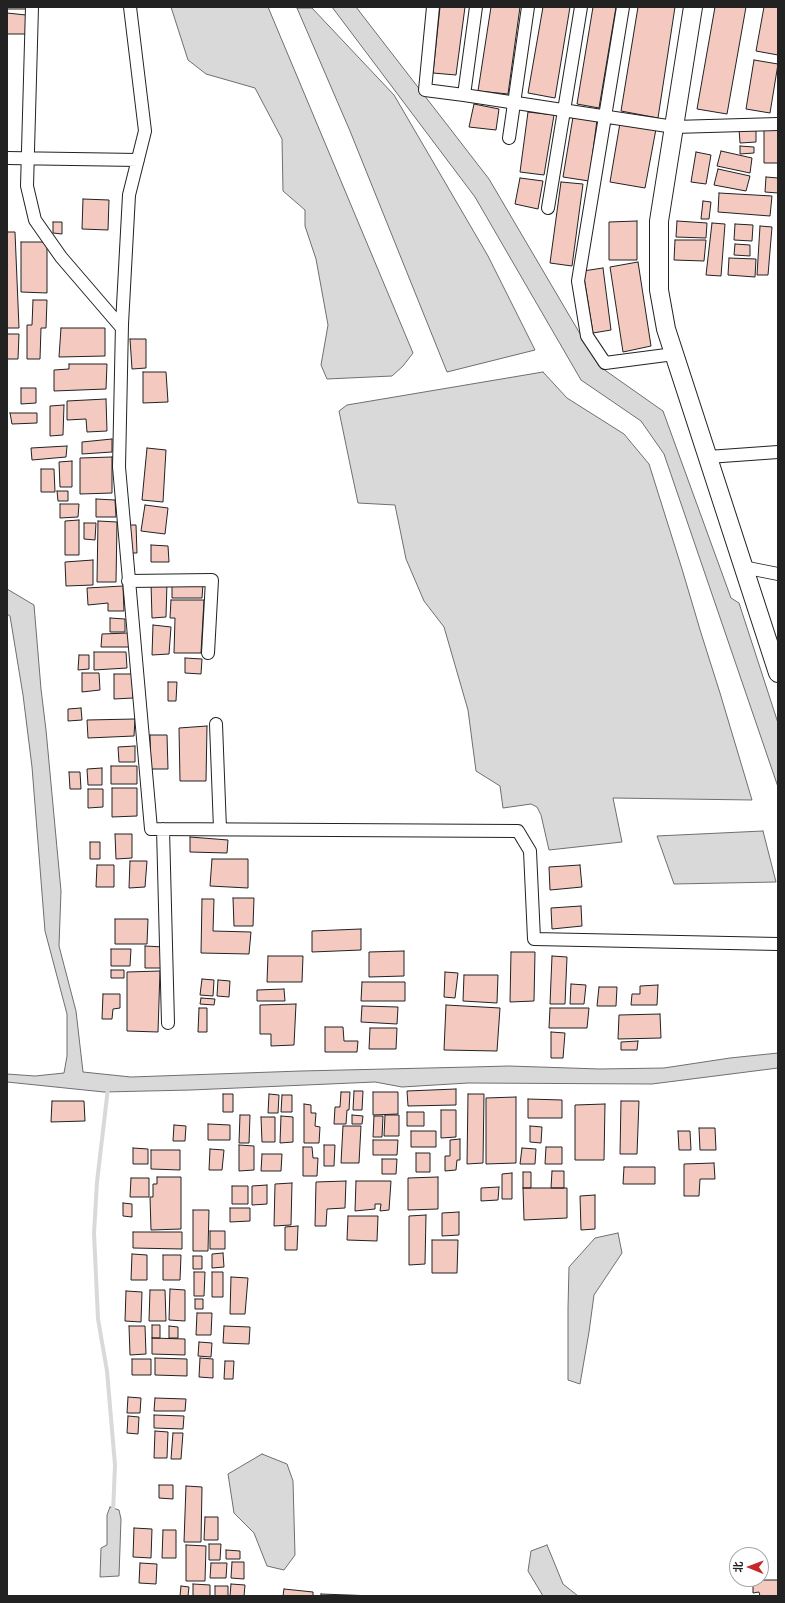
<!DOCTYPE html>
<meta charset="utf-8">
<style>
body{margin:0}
#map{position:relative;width:785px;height:1603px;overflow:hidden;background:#fff;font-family:"Public Sans","Noto Sans SC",sans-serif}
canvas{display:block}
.frame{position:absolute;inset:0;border:8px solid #222;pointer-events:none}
.north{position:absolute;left:729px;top:1547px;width:40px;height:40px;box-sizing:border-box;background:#fff;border:1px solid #a7a7a7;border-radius:50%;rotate:271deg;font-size:11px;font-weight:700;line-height:16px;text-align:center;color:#222}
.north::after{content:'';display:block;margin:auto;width:14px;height:18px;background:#c62828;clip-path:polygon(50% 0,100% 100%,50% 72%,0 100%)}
</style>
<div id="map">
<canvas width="785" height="1603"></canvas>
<div class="frame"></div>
<div class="north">北</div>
</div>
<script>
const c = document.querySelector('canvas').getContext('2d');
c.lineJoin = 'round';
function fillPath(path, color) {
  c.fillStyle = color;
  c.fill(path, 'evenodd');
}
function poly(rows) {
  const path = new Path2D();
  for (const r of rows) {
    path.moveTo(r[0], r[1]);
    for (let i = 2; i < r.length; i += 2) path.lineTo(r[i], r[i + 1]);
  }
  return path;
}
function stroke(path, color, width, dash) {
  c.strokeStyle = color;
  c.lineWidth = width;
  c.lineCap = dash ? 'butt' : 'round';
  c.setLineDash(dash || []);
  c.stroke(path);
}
const water = poly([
 [171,7,268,7,413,353,403,366,392,376,327,379,321,365,328,325,316,259,305,226,305,210,283,191,282,139,255,88,206,74,188,60,171,7],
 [332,7,356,7,489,179,599,366,663,411,731,598,739,603,778,723,778,787,664,454,641,421,581,380,475,197,332,7],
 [297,8,312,8,394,95,488,256,535,350,447,372,350,131,297,8],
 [543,372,567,398,624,434,649,464,682,569,701,633,720,693,752,800,613,798,622,842,549,850,541,815,537,807,531,804,503,808,500,786,476,771,468,710,444,627,424,601,406,559,395,505,358,503,339,411,347,405,543,372],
 [7,589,34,605,41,689,46,730,61,891,59,946,76,1011,83,1072,131,1077,301,1071,471,1067,509,1066,600,1069,664,1068,730,1058,778,1053,778,1068,652,1084,468,1083,402,1087,375,1082,191,1090,104,1092,7,1082,7,1074,35,1076,64,1073,67,1056,67,1014,45,931,32,767,23,695,10,616,7,614,7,589],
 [763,831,776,882,674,884,657,836,763,831],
 [618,1233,622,1253,594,1295,589,1332,580,1384,568,1380,568,1308,569,1267,595,1238,618,1233],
 [262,1454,287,1464,293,1481,295,1555,284,1570,267,1566,254,1533,234,1513,228,1474,262,1454],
 [110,1507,119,1510,121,1519,119,1576,100,1577,101,1548,107,1545,107,1515,110,1507],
 [547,1545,563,1584,578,1596,543,1596,528,1571,531,1551,547,1545]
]);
fillPath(water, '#d9d9d9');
stroke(water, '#6f6f6f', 1);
stroke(poly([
 [108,1088,97,1182,94,1233,98,1319,107,1371,115,1465,113,1513]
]), '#d9d9d9', 4);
const building = poly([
 [7,7,26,7,26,9,7,9,7,7],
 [440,7,465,7,456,75,433,73,440,7],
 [491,7,520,7,508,94,478,91,491,7],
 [543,7,570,7,555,98,528,93,543,7],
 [593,7,616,7,599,108,577,104,593,7],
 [638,7,675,7,658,118,621,111,638,7],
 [715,7,746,7,727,114,697,109,715,7],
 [764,7,778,7,778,55,756,51,764,7],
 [7,13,26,15,26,34,7,34,7,13],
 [754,60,778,64,770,113,746,109,754,60],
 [474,104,499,109,496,130,469,127,474,104],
 [528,112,554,115,544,175,520,172,528,112],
 [573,117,597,120,589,181,563,177,573,117],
 [620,123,656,129,645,188,610,182,620,123],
 [756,128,756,142,740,143,739,129,756,128],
 [764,130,778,130,778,163,764,163,764,130],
 [740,146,754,147,754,153,740,154,740,146],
 [721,151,752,158,750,173,717,166,721,151],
 [696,152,711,155,706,184,691,182,696,152],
 [718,169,750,176,746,191,714,185,718,169],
 [766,177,778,178,778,193,765,192,766,177],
 [520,178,543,181,538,209,515,204,520,178],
 [561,182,583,184,572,266,550,263,561,182],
 [719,193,772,196,770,216,718,212,719,193],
 [83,199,109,200,108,230,82,229,83,199],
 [703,201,711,202,709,219,701,219,703,201],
 [637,221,637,260,609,260,609,222,637,221],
 [677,221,707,223,706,238,676,237,677,221],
 [53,222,62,222,62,234,53,233,53,222],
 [712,223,725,224,721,276,706,275,712,223],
 [735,224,753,225,752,241,734,240,735,224],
 [760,226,772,227,768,275,757,275,760,226],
 [7,232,15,232,19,328,7,328,7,232],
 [675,240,706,240,704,261,674,260,675,240],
 [21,242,47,242,47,293,21,292,21,242],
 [735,244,750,245,750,256,734,255,735,244],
 [729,258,756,259,755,277,728,275,729,258],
 [638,262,651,346,623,352,610,267,638,262],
 [603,268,611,330,593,333,583,271,603,268],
 [33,300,47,300,46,328,41,328,40,359,27,359,27,325,32,325,33,300],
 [61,328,105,328,105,356,59,357,61,328],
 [7,334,19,334,18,359,7,359,7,334],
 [130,339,146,339,146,368,132,369,130,339],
 [69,364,107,364,106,389,54,391,54,370,69,369,69,364],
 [143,372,166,372,168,402,143,403,143,372],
 [21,388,36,388,36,403,21,404,21,388],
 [106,399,107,431,87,432,86,419,67,420,67,401,106,399],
 [64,405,63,435,50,436,50,406,64,405],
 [10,413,37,413,37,423,12,424,10,413],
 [112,439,112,452,82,454,82,442,112,439],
 [67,446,66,457,32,460,31,448,67,446],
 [147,448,166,450,163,502,142,500,147,448],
 [112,457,112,493,80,494,80,458,112,457],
 [72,461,72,487,60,487,59,462,72,461],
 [41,469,54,469,55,492,41,492,41,469],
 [57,491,68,491,68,501,58,501,57,491],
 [96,499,115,500,116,517,96,517,96,499],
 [60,504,79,504,78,517,60,518,60,504],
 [145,505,168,508,165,534,141,531,145,505],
 [79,520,79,555,65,555,65,521,79,520],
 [98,521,117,522,116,582,97,582,98,521],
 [84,523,96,523,95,540,84,539,84,523],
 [127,525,136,525,137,553,128,553,127,525],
 [151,545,168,546,169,562,151,562,151,545],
 [93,560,93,585,66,586,65,562,93,560],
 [167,582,166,617,152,618,151,583,167,582],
 [172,583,203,584,202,598,172,598,172,583],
 [123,586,124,611,108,611,108,603,88,605,87,588,123,586],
 [171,600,204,600,201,653,174,653,175,618,170,618,171,600],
 [110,618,125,619,125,632,110,632,110,618],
 [153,625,171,627,169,654,152,655,153,625],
 [128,633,129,647,101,647,102,634,128,633],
 [94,652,126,652,127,668,94,670,94,652],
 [79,655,89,655,89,669,78,670,79,655],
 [185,658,202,659,201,674,185,673,185,658],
 [82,673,99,673,100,690,82,692,82,673],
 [114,674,132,674,133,698,114,699,114,674],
 [168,682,177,682,176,701,168,701,168,682],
 [81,708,82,720,68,721,68,709,81,708],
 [135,719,134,736,88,738,87,720,135,719],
 [207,726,206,781,180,781,179,728,207,726],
 [150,735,167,735,168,769,151,769,150,735],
 [135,746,135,762,119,762,118,747,135,746],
 [111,766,137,766,137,784,111,784,111,766],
 [102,768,102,785,88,785,87,769,102,768],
 [69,772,80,772,81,789,70,789,69,772],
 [112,788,137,788,137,816,112,817,112,788],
 [88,789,103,789,103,807,88,808,88,789],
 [115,834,132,834,132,858,116,859,115,834],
 [190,837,228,840,227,853,190,852,190,837],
 [90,842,100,842,100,859,90,859,90,842],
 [212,859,248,859,248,888,210,886,212,859],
 [130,861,147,861,145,887,129,888,130,861],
 [97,865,114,865,114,887,96,887,97,865],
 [580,865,582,887,550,890,549,867,580,865],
 [233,898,254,898,253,926,234,926,233,898],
 [202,899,214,899,213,931,251,932,249,954,201,953,202,899],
 [581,906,582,926,552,929,551,908,581,906],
 [115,919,148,919,147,944,115,944,115,919],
 [361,929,361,950,312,952,312,931,361,929],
 [145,946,164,947,163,968,145,968,145,946],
 [111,949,131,949,130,966,111,966,111,949],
 [404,951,404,976,369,977,369,952,404,951],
 [511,952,535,952,534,1001,510,1002,511,952],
 [268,956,303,956,302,982,267,982,268,956],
 [552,956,567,957,565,1004,550,1004,552,956],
 [111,970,124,970,124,978,111,978,111,970],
 [160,971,158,1032,127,1031,127,972,160,971],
 [445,972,458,973,455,998,444,997,445,972],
 [464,975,498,975,497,1003,463,1001,464,975],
 [202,979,214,980,213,996,200,995,202,979],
 [218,980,230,981,229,997,217,996,218,980],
 [362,982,405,982,405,1001,361,1001,362,982],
 [571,984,586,985,584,1004,570,1004,571,984],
 [658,985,657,1005,631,1005,632,994,640,994,640,986,658,985],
 [599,987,617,987,616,1006,597,1006,599,987],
 [284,989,285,1001,257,1001,257,990,284,989],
 [103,994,120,994,120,1008,113,1009,112,1019,102,1019,103,994],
 [201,998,215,999,214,1005,200,1004,201,998],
 [296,1004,294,1045,271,1046,271,1034,260,1034,260,1005,296,1004],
 [446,1005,500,1008,497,1051,444,1050,446,1005],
 [362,1006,398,1007,397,1024,361,1022,362,1006],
 [199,1008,207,1008,207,1032,198,1032,199,1008],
 [550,1008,589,1008,587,1028,549,1028,550,1008],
 [660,1014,661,1038,618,1039,619,1015,660,1014],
 [325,1027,343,1027,344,1041,358,1041,357,1052,325,1052,325,1027],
 [370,1028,397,1028,396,1049,369,1049,370,1028],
 [551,1032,565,1033,563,1058,551,1058,551,1032],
 [638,1041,637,1050,621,1050,621,1042,638,1041],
 [456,1089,456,1105,408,1106,407,1091,456,1089],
 [354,1091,363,1091,362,1110,353,1110,354,1091],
 [341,1092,350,1092,349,1110,347,1110,346,1124,334,1124,335,1107,340,1107,341,1092],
 [373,1092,398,1092,398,1114,373,1115,373,1092],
 [223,1094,233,1094,233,1112,223,1112,223,1094],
 [269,1094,279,1095,278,1113,268,1113,269,1094],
 [468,1094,484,1094,483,1163,467,1164,468,1094],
 [282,1095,292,1095,292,1112,281,1112,282,1095],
 [516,1097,516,1163,486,1164,486,1098,516,1097],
 [528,1099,562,1100,562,1118,528,1118,528,1099],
 [52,1101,84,1101,85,1121,51,1122,52,1101],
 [621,1101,639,1101,637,1154,620,1154,621,1101],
 [304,1104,311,1105,311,1113,316,1113,315,1126,320,1127,319,1143,304,1143,304,1104],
 [605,1104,604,1160,575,1160,575,1105,605,1104],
 [441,1110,456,1110,456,1137,441,1138,441,1110],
 [407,1112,424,1112,424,1126,407,1126,407,1112],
 [240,1115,250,1115,249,1143,239,1143,240,1115],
 [352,1115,363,1116,362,1124,352,1124,352,1115],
 [385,1115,399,1115,399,1136,384,1136,385,1115],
 [281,1116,293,1117,293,1142,280,1143,281,1116],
 [374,1116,383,1116,382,1137,373,1137,374,1116],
 [261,1117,275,1117,275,1142,262,1142,261,1117],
 [208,1124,230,1125,230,1140,208,1140,208,1124],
 [174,1125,186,1126,185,1141,173,1141,174,1125],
 [343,1126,361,1126,359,1163,341,1163,343,1126],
 [530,1126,542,1127,541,1143,530,1142,530,1126],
 [699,1128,715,1128,716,1150,700,1150,699,1128],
 [411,1131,436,1131,436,1147,411,1147,411,1131],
 [678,1131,690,1131,691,1150,679,1150,678,1131],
 [460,1139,460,1160,457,1160,456,1170,445,1171,445,1156,450,1156,450,1140,460,1139],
 [373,1140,398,1140,397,1155,373,1155,373,1140],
 [239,1145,254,1146,254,1170,239,1171,239,1145],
 [324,1145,335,1145,334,1166,324,1166,324,1145],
 [303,1147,312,1147,313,1158,318,1158,317,1176,303,1176,303,1147],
 [546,1147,562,1147,562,1164,545,1164,546,1147],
 [133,1148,148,1149,148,1164,133,1164,133,1148],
 [522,1148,536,1149,535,1164,520,1164,522,1148],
 [210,1149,224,1150,222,1170,209,1170,210,1149],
 [151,1150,180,1150,180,1170,151,1169,151,1150],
 [416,1153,430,1153,430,1172,416,1172,416,1153],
 [262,1154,282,1154,281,1171,261,1171,262,1154],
 [382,1159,397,1159,396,1174,382,1174,382,1159],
 [714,1163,715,1179,700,1179,699,1196,684,1196,684,1164,714,1163],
 [624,1167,655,1167,655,1184,623,1184,624,1167],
 [552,1171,564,1171,564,1188,551,1188,552,1171],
 [523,1172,531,1172,531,1188,523,1188,523,1172],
 [512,1173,512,1199,502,1199,502,1174,512,1173],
 [157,1177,181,1177,181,1229,151,1230,150,1197,153,1197,153,1184,157,1184,157,1177],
 [438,1177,438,1209,408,1210,408,1178,438,1177],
 [131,1178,149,1178,149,1197,130,1197,131,1178],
 [346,1181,345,1208,327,1209,326,1226,315,1226,316,1182,346,1181],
 [356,1181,391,1181,389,1210,380,1211,381,1204,375,1204,375,1209,355,1211,356,1181],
 [292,1183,291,1225,274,1226,275,1184,292,1183],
 [267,1185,267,1204,252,1205,252,1186,267,1185],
 [232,1186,248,1186,248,1204,232,1204,232,1186],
 [499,1187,498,1200,481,1201,481,1188,499,1187],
 [523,1188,567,1188,567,1218,524,1220,523,1188],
 [595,1195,595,1229,581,1230,580,1196,595,1195],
 [123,1203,132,1204,132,1217,123,1216,123,1203],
 [230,1208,250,1208,250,1221,230,1222,230,1208],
 [193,1210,209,1210,208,1251,193,1251,193,1210],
 [459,1212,459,1235,442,1236,442,1213,459,1212],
 [426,1215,425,1264,409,1265,409,1216,426,1215],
 [348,1216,378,1216,377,1241,347,1240,348,1216],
 [298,1226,297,1250,285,1250,285,1227,298,1226],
 [210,1231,225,1231,225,1249,210,1249,210,1231],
 [133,1232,182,1232,182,1249,133,1248,133,1232],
 [432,1240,458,1240,457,1273,432,1273,432,1240],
 [223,1253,224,1267,212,1268,212,1254,223,1253],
 [132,1254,147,1255,147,1280,131,1280,132,1254],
 [163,1255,181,1255,180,1280,163,1280,163,1255],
 [193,1256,202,1256,202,1269,193,1269,193,1256],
 [194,1272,205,1272,204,1296,194,1296,194,1272],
 [212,1272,223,1272,223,1297,212,1297,212,1272],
 [231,1277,248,1278,245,1314,230,1314,231,1277],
 [170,1289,185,1290,185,1321,169,1320,170,1289],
 [150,1290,165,1290,166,1321,149,1321,150,1290],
 [126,1291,142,1292,141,1322,125,1321,126,1291],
 [195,1299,203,1299,203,1309,195,1309,195,1299],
 [197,1313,212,1313,211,1335,196,1335,197,1313],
 [152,1325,160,1325,160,1338,152,1338,152,1325],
 [129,1326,145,1326,146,1354,130,1355,129,1326],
 [169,1326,178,1327,178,1338,169,1338,169,1326],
 [224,1326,250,1327,249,1344,223,1343,224,1326],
 [152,1338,185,1339,185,1355,152,1354,152,1338],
 [199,1342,212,1343,211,1357,198,1356,199,1342],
 [155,1358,187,1359,187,1376,155,1375,155,1358],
 [200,1358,213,1359,213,1378,199,1377,200,1358],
 [132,1359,151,1359,151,1375,132,1375,132,1359],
 [225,1361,234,1361,233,1379,224,1379,225,1361],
 [128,1397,141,1398,140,1413,127,1413,128,1397],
 [155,1398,186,1399,185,1411,154,1411,155,1398],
 [154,1415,184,1416,183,1429,154,1428,154,1415],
 [128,1416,139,1417,138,1434,127,1433,128,1416],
 [155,1431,168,1432,167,1458,154,1458,155,1431],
 [173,1433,183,1433,181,1459,171,1459,173,1433],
 [159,1485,173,1485,173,1499,159,1498,159,1485],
 [186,1486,202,1487,201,1542,184,1542,186,1486],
 [205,1517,218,1517,218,1540,204,1540,205,1517],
 [134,1528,152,1529,151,1558,133,1557,134,1528],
 [163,1530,176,1530,176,1558,162,1558,163,1530],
 [209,1544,221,1544,220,1560,209,1560,209,1544],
 [186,1545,206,1546,205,1581,186,1581,186,1545],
 [226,1550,240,1551,240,1559,226,1559,226,1550],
 [232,1562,244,1562,244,1579,231,1578,232,1562],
 [140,1563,157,1564,156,1584,139,1583,140,1563],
 [211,1563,227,1563,226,1578,210,1578,211,1563],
 [753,1580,778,1580,778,1596,760,1596,759,1592,753,1593,753,1580],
 [193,1584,210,1585,210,1596,193,1596,193,1584],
 [231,1584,245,1585,244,1596,230,1596,231,1584],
 [181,1586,189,1587,188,1596,180,1596,181,1586],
 [215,1586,228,1586,228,1596,215,1596,215,1586],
 [284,1589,313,1592,313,1596,283,1596,284,1589],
 [321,1594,375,1596,321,1596,321,1594]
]);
fillPath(building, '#f3c9c0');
stroke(building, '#222', 1);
const street = poly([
 [32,7,27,186,35,220,61,257,122,328],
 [130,7,145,131,129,195,122,324,119,467,151,829,518,831,530,851,534,939,778,944],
 [433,7,425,90,464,95,674,127,778,124],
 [623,7,578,281,587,336,605,363,674,354],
 [464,95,476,7],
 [509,138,528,7],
 [7,158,138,160],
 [548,208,581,7],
 [708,457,778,452],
 [743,567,778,574],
 [128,581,212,580,208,653],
 [216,724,220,829],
 [163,829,168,1023]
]);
const secondary = poly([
 [693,7,659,221,659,290,666,329,778,673]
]);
stroke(street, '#222', 14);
stroke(secondary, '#222', 20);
stroke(street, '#fff', 12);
stroke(secondary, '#fff', 18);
</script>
